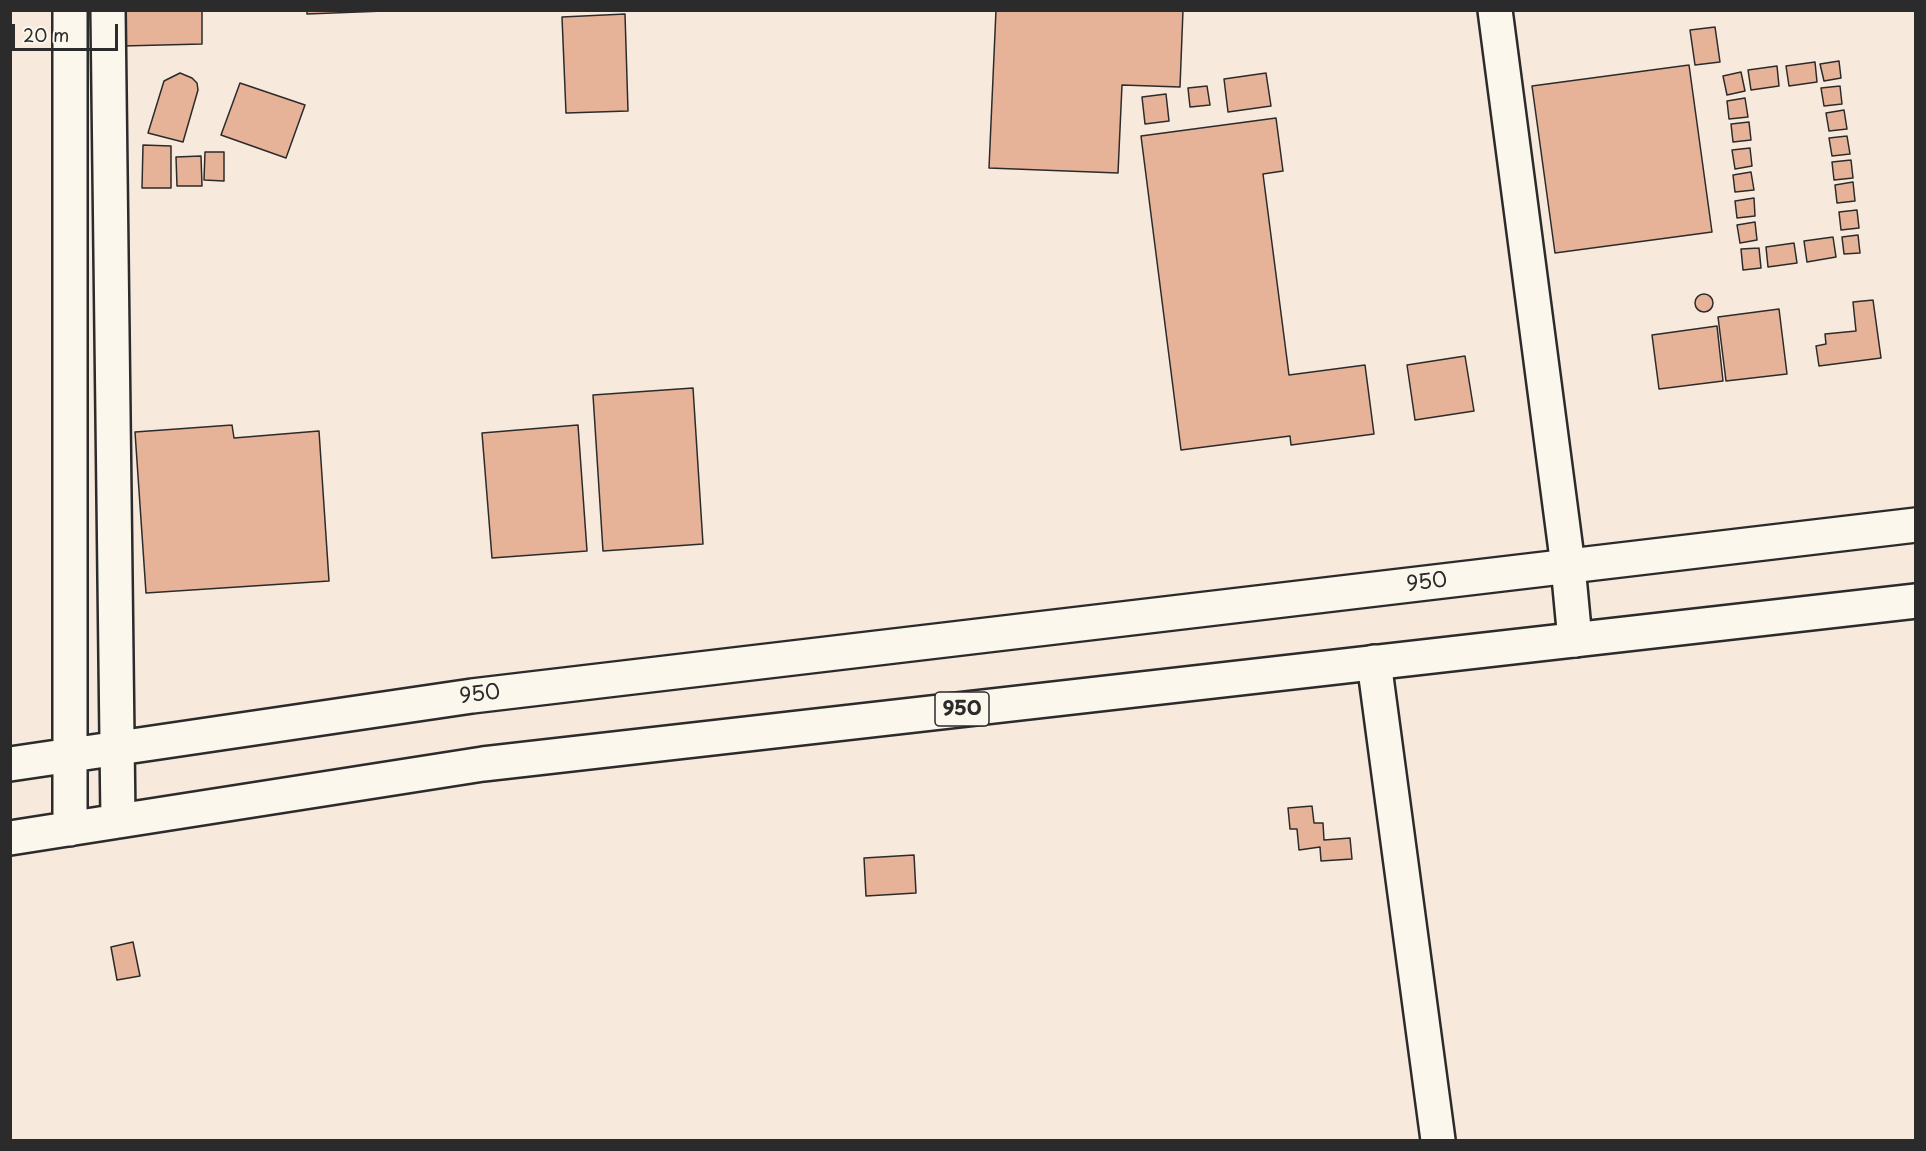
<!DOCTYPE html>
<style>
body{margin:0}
#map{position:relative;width:1926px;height:1151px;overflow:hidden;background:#f7e9db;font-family:"Playpen Sans",sans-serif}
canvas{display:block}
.frame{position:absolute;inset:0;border:12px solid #2b2b2b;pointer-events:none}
.scale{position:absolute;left:12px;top:24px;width:106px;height:27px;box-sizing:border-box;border:3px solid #2b2b2b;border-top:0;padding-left:8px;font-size:18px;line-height:21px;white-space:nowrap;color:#2b2b2b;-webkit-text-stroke:4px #fbf7ec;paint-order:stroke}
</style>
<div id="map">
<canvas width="1926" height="1151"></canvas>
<div class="frame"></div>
<div class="scale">20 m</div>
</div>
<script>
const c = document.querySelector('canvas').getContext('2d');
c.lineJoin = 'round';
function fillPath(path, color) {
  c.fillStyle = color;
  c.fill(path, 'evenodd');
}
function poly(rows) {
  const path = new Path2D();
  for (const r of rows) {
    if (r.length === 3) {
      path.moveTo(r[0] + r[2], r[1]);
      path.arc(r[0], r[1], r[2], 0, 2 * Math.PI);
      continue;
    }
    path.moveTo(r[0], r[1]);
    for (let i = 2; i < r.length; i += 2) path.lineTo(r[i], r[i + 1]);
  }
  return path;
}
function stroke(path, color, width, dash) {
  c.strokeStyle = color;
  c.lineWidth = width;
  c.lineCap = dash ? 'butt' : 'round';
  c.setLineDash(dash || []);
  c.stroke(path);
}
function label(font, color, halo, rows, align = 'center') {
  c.font = font + ' "Playpen Sans",sans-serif';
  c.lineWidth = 5;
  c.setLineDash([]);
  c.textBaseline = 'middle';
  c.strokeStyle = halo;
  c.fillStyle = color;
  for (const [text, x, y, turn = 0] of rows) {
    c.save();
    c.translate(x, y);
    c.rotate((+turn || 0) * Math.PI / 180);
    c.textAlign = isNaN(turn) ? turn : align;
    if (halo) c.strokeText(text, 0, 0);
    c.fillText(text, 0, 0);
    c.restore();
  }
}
const building = poly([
 [121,10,202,10,202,44,122,46,121,10],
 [307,10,410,10,307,14,307,10],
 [996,10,1183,10,1180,87,1122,85,1118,173,989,168,996,10],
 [625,14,628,111,566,113,562,17,625,14],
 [1715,27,1720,62,1695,65,1690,30,1715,27],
 [1839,61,1841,78,1824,81,1820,64,1839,61],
 [1815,62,1817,82,1789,86,1786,66,1815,62],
 [1689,65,1712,232,1555,253,1532,86,1689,65],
 [1777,66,1779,86,1751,90,1748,70,1777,66],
 [1741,72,1745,91,1727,95,1723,76,1741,72],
 [180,73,192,78,197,83,198,90,183,142,148,133,164,81,180,73],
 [1266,73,1271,106,1228,112,1224,79,1266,73],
 [240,83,305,105,286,158,221,135,240,83],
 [1207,86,1210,105,1190,107,1188,88,1207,86],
 [1840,86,1842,104,1824,106,1821,88,1840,86],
 [1166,94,1169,121,1145,124,1142,97,1166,94],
 [1745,98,1748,117,1729,119,1727,101,1745,98],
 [1844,110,1847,129,1829,131,1826,113,1844,110],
 [1276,118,1283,171,1263,174,1289,375,1365,365,1374,434,1291,445,1290,436,1181,450,1141,136,1276,118],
 [1749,122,1751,140,1733,142,1731,124,1749,122],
 [1847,136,1850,154,1832,156,1829,138,1847,136],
 [143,145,171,146,171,188,142,188,143,145],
 [1750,148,1752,166,1735,169,1732,150,1750,148],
 [205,152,224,152,224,181,204,180,205,152],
 [201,156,202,186,177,186,176,157,201,156],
 [1851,160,1853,178,1834,180,1832,162,1851,160],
 [1751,172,1754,190,1735,192,1733,175,1751,172],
 [1853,182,1855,201,1837,203,1835,185,1853,182],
 [1754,198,1755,216,1737,218,1735,201,1754,198],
 [1857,210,1859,228,1841,230,1839,212,1857,210],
 [1755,222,1757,240,1740,243,1737,225,1755,222],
 [1858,235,1860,253,1844,254,1842,237,1858,235],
 [1833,237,1836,257,1807,262,1804,241,1833,237],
 [1794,243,1797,263,1768,267,1766,247,1794,243],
 [1759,248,1761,268,1743,270,1741,249,1759,248],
 [1704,303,9],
 [1873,300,1881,358,1819,366,1816,346,1826,344,1825,334,1856,331,1853,302,1873,300],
 [1779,309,1787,374,1726,381,1718,317,1779,309],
 [1717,326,1723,381,1659,389,1652,335,1717,326],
 [1465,356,1474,411,1415,420,1407,365,1465,356],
 [693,388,703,544,603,551,593,395,693,388],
 [232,425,234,438,319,431,329,581,146,593,135,432,232,425],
 [578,425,587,551,492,558,482,433,578,425],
 [1312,806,1314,823,1323,823,1324,840,1350,838,1352,859,1321,861,1320,847,1299,850,1297,829,1290,829,1288,808,1312,806],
 [914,855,916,893,866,896,864,858,914,855],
 [133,942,140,976,117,980,111,947,133,942]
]);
fillPath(building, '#e6b399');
stroke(building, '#2b2b2b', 1.5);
const minor = poly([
 [1495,10,1568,566,1575,640],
 [1374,662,1438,1140]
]);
const major = poly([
 [70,10,70,829],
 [108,10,118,821],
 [10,764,472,696,1916,525],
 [10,838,483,764,1916,601]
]);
stroke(minor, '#2b2b2b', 38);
stroke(major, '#2b2b2b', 38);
stroke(minor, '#fbf7ec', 33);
stroke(major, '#fbf7ec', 33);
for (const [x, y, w] of [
 [962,709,54]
]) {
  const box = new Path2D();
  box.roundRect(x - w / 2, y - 17, w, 34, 4.5);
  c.fillStyle = '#fbf7ec';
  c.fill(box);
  stroke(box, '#2b2b2b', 1.5);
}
label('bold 20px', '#2b2b2b', null, [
 ["950",962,709]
]);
label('21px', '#2b2b2b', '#fbf7ec', [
 ["950",1427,583,-7],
 ["950",480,695,-7]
]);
</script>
